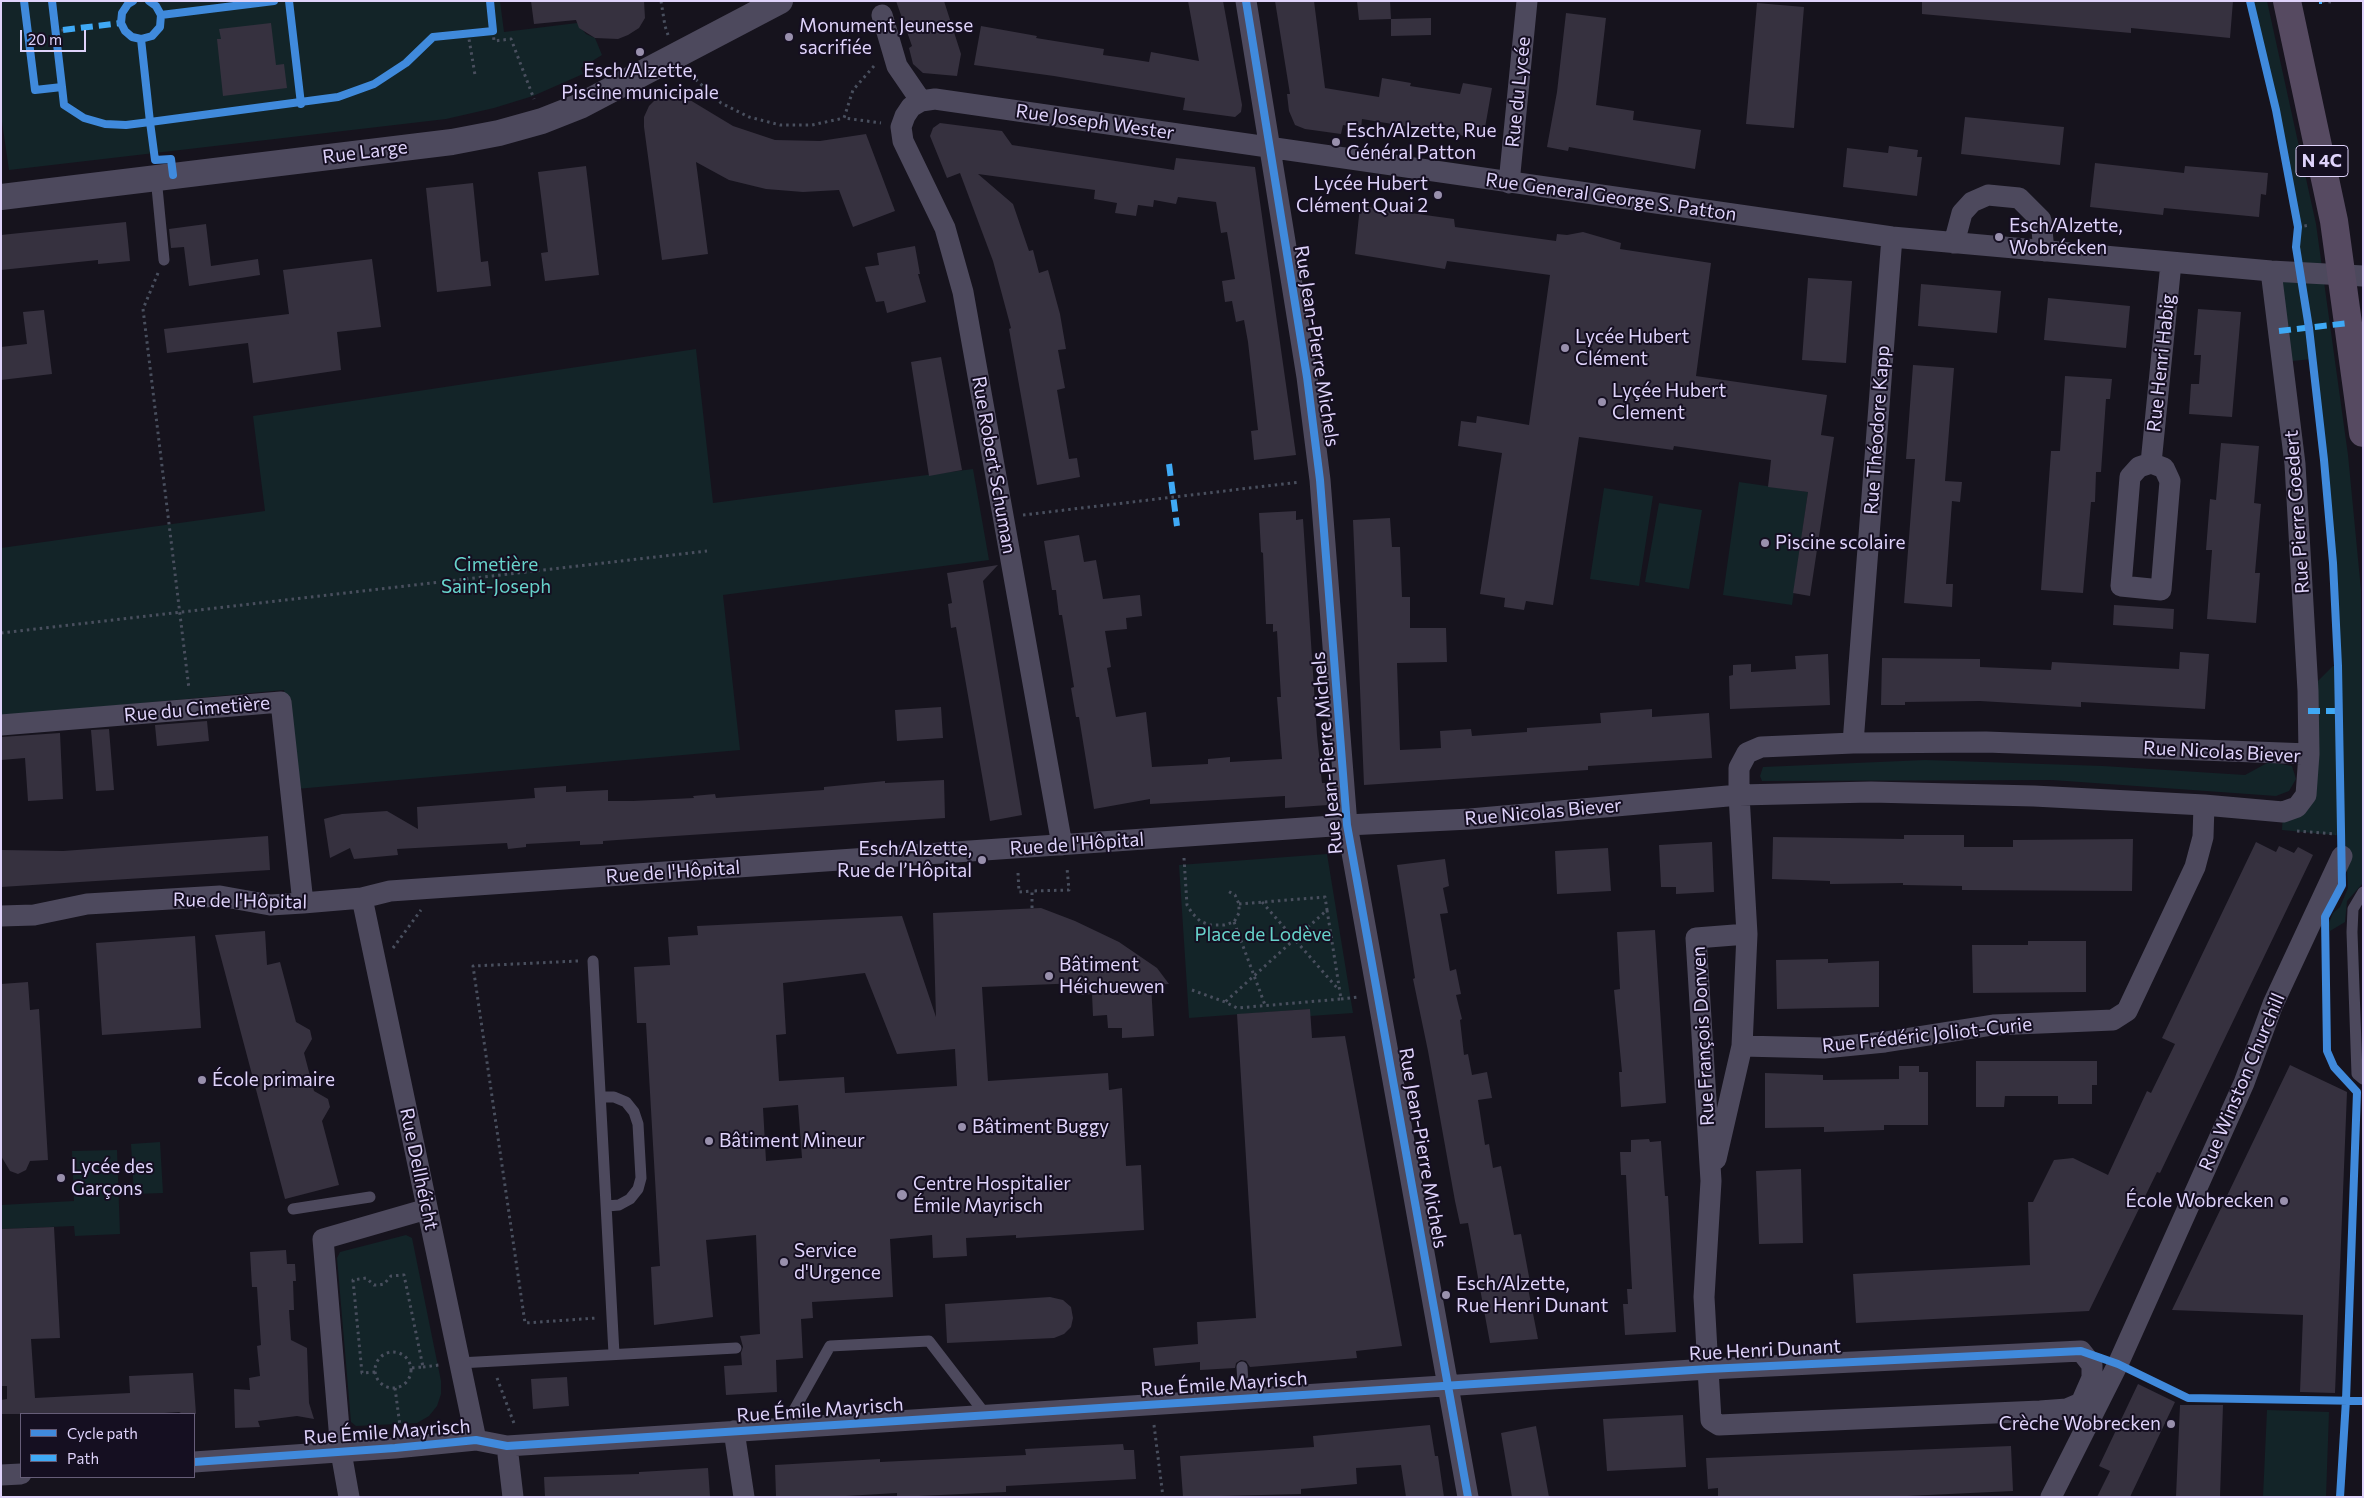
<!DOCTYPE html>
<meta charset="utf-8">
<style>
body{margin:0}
#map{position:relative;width:2364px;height:1498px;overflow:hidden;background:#16131d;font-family:Commissioner,sans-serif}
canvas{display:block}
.frame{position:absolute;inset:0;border:2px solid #dfd3fb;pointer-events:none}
.legend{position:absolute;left:20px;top:1413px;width:175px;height:65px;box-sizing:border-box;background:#150f21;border:1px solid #665d78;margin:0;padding:6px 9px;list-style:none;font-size:15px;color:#dfd3fb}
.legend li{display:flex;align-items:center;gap:10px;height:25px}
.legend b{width:25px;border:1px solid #665d78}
.scale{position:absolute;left:20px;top:30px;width:66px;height:22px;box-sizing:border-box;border:2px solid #dfd3fb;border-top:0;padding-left:6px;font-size:15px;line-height:18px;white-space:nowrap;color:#dfd3fb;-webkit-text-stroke:4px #150f21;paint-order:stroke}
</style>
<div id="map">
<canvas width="2364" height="1498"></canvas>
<div class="frame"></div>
<ul class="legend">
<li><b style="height:6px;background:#408adc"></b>Cycle path</li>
<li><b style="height:6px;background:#3fa9f5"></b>Path</li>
</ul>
<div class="scale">20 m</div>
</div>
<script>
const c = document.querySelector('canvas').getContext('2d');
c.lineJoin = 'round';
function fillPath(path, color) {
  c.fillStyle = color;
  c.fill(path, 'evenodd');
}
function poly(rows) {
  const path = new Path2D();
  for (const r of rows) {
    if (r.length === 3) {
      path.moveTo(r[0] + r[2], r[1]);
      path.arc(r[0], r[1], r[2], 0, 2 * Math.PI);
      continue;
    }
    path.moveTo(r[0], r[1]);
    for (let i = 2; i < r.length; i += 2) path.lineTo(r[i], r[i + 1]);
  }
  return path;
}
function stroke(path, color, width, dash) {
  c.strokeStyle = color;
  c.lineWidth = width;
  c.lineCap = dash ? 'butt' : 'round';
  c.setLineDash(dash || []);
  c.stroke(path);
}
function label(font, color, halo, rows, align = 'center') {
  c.font = font + ' Commissioner,sans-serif';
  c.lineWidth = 4;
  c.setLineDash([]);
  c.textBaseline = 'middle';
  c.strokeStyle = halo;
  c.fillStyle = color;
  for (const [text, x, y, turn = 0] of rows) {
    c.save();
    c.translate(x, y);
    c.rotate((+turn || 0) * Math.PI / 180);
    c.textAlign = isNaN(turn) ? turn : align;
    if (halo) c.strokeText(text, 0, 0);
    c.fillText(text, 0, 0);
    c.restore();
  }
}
fillPath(poly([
 [1,1,500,1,504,32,577,23,586,34,595,38,602,55,581,68,583,74,533,96,494,108,446,119,9,170,1,115],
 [2250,1,2267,1,2316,224,2348,455,2361,590,2363,883,2347,901,2345,922,2330,931,2329,923,2333,913,2340,907,2348,888,2345,836,2282,830,2283,812,2297,807,2308,691,2333,666,2338,666,2333,563,2324,460,2312,359,2283,362,2271,271,2300,273,2296,247,2298,227,2276,110],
 [696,349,713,503,973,469,989,560,723,595,740,750,296,789,284,690,1,716,1,548,265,511,253,416],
 [1739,482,1808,492,1792,605,1723,595],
 [1604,488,1653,496,1639,586,1590,579],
 [1659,503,1702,510,1689,589,1645,582],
 [1925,760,2103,766,2245,775,2269,762,2292,766,2296,779,2289,791,2276,796,2052,780,1762,781,1760,776,1763,767],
 [1327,854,1353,1013,1310,1016,1310,1009,1189,1018,1179,865],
 [160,1142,163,1193,134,1194,131,1144],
 [117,1150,120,1234,75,1236,74,1226,1,1229,1,1205,74,1201,72,1151],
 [406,1235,412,1238,441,1381,441,1394,437,1406,429,1416,417,1423,356,1426,351,1422,337,1258,340,1252],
 [2267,1410,2329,1412,2326,1497,2263,1497]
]), '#132428');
fillPath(poly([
 [531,1,644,1,645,18,639,28,628,35,618,39,595,38,579,28,576,20,534,24],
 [896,1,944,1,961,54,957,76,923,73,913,64,909,48,912,46],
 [1188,1,1223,1,1242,105,1241,112,1235,117,1183,110,1185,98,1054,76,974,65,981,26,1037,36,1036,38,1104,49,1103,55,1124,58,1149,62,1151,52,1199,61],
 [1275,1,1314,1,1325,88,1379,97,1382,78,1411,83,1410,86,1460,94,1463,83,1492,88,1483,139,1362,119,1361,128,1343,125,1341,134,1305,129,1295,125,1289,111,1287,94,1290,94],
 [1357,1,1390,1,1391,19,1359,20],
 [1922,1,2233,1,2230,38,2131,28,2131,33,1922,14],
 [1757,3,1804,7,1794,128,1746,124],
 [1566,13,1606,18,1596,105,1634,111,1633,120,1701,130,1695,169,1569,147,1568,151,1547,147,1557,92],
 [1431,18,1431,35,1391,36,1391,19],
 [271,23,276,65,284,64,287,88,223,96,217,39,221,39,219,29],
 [668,94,680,94,733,126,775,140,820,141,866,134,895,211,853,227,839,190,803,192,766,189,729,180,696,162,708,254,662,260,644,127,644,117,649,106,657,98],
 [1965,117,2064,127,2060,165,1961,154],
 [940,123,1002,131,1012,145,1174,170,1176,158,1255,167,1296,455,1254,460,1251,431,1258,430,1248,342,1244,320,1236,322,1232,301,1225,302,1222,281,1235,279,1227,232,1221,233,1216,202,1178,197,1176,204,1154,200,1153,207,1138,205,1136,216,1115,213,1117,203,1094,199,1095,190,978,174,1013,204,1029,251,1033,250,1039,273,1048,270,1060,314,1066,349,1058,350,1065,388,1057,390,1069,459,1077,458,1080,477,1037,485,1009,329,1011,328,993,261,960,173,947,178,930,136,933,128],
 [1889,146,1918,150,1917,157,1922,157,1917,196,1843,187,1847,148,1888,153],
 [2095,163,2184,173,2185,166,2268,173,2266,195,2261,194,2259,217,2164,208,2163,215,2090,207],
 [586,166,599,275,545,281,541,253,548,252,538,172],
 [473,183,481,262,488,261,491,286,437,292,426,188],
 [1360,206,1454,219,1455,227,1556,241,1557,234,1567,235,1583,232,1621,243,1620,249,1711,263,1696,376,1827,395,1821,435,1834,437,1810,596,1793,593,1808,492,1768,487,1771,460,1674,446,1673,450,1579,437,1553,605,1526,601,1524,610,1504,607,1505,598,1480,594,1502,453,1458,446,1461,421,1476,423,1477,416,1529,425,1550,275,1447,261,1445,269,1355,254],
 [126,222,130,261,98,264,98,260,1,270,1,235],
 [206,224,211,266,258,259,260,275,189,286,184,247,171,248,169,229],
 [915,246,920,274,918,274,926,302,887,313,884,301,876,302,865,267,879,265,877,253],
 [372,259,381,327,337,332,341,370,253,383,248,343,167,353,164,329,289,314,283,270],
 [1808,278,1852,281,1846,363,1802,360],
 [1921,284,2001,291,1997,333,1918,326],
 [2048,298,2130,306,2126,348,2044,340],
 [2198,309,2241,312,2232,417,2189,414,2191,384,2199,384,2201,355,2194,355],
 [44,310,52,374,1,380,1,347,27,344,23,312],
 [941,357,962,470,929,476,911,362],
 [1913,365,1954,368,1945,481,1962,482,1960,502,1952,501,1946,584,1953,584,1952,607,1904,603,1915,459,1906,459],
 [2065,376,2112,379,2110,399,2106,399,2101,472,2096,472,2095,502,2091,502,2083,593,2041,590,2051,451,2060,451],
 [2221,443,2259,446,2254,503,2261,504,2255,573,2260,573,2256,623,2207,619,2212,550,2206,550,2210,499,2216,500],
 [1296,511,1296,520,1303,519,1317,735,1322,783,1326,783,1328,805,1285,808,1285,796,1150,804,1150,799,1094,809,1079,717,1076,717,1071,688,1074,687,1062,615,1059,615,1056,590,1052,590,1044,541,1079,535,1084,562,1096,560,1103,599,1140,595,1142,616,1126,618,1127,629,1105,631,1111,667,1107,668,1116,717,1146,712,1152,767,1208,764,1208,759,1220,758,1230,757,1230,762,1282,759,1277,697,1281,697,1277,631,1273,632,1273,624,1266,624,1263,553,1261,552,1259,513],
 [1390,518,1392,547,1400,547,1402,597,1410,597,1410,628,1446,628,1447,662,1397,663,1400,750,1441,748,1440,731,1471,729,1472,736,1527,732,1527,728,1601,723,1600,713,1652,709,1652,717,1709,713,1712,758,1588,766,1588,770,1364,785,1353,520],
 [998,565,983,581,1022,815,990,821,956,627,951,628,948,604,952,603,947,573],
 [2114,605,2174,609,2173,629,2113,625],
 [2180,652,2209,654,2205,709,2081,702,2081,707,1980,701,1905,702,1905,705,1881,705,1882,658,1980,659,1980,667,2051,670,2052,662,2179,669],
 [1828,654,1830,705,1730,709,1729,676,1733,675,1733,665,1751,664,1751,672,1796,669,1795,656],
 [941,707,943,738,897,741,895,710],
 [207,721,209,741,157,746,155,725],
 [109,729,114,790,96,791,91,730],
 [60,733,63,799,28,801,25,758,1,760,1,737],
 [944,780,945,818,660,837,603,841,603,844,580,845,580,841,526,844,526,847,508,849,507,843,397,849,398,855,354,859,350,848,330,858,324,819,342,814,387,811,418,829,417,807,535,798,534,788,566,786,566,792,608,790,608,801,633,801,694,798,693,796,715,794,716,798,824,790,824,787,885,781,885,783],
 [1904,835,1964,835,1964,847,2013,847,2013,840,2133,839,2132,891,1962,890,1962,886,1903,885,1903,883,1830,884,1830,881,1772,879,1773,837,1904,839],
 [268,836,270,870,1,887,1,850,63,851],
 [1712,842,1714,892,1676,894,1676,887,1661,887,1659,845],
 [2256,842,2276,852,2279,846,2294,853,2298,847,2313,855,2160,1173,2157,1172,2089,1311,1856,1323,1853,1274,2030,1265,2028,1202,2033,1202,2054,1160,2073,1158,2108,1175,2147,1091,2151,1093,2175,1044,2162,1038],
 [1608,848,1611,891,1557,894,1555,851],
 [1445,859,1449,886,1443,888,1448,913,1440,914,1450,971,1456,969,1461,994,1456,995,1462,1019,1460,1020,1464,1055,1468,1054,1472,1075,1487,1072,1492,1098,1478,1100,1485,1145,1489,1144,1493,1168,1501,1166,1514,1235,1521,1234,1530,1282,1527,1283,1538,1339,1490,1343,1468,1223,1460,1224,1455,1201,1428,1051,1413,979,1415,978,1397,865],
 [1041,908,1075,921,1119,942,1157,968,1169,984,1151,985,1154,1036,1122,1038,1122,1028,1108,1028,1107,1015,1093,1016,1092,994,1081,995,1080,983,982,987,988,1081,1108,1073,1109,1090,1122,1088,1126,1166,1141,1165,1144,1230,1016,1238,1016,1235,966,1238,967,1256,933,1258,932,1235,890,1239,893,1297,812,1302,813,1318,801,1319,803,1358,776,1360,777,1392,726,1395,724,1366,742,1365,741,1353,743,1347,740,1336,760,1334,756,1235,706,1240,713,1317,654,1325,651,1267,660,1266,646,1023,637,1023,634,967,670,965,668,937,698,935,697,926,902,916,936,1017,933,913],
 [865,973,897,1054,955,1049,957,1086,845,1093,844,1077,779,1081,776,1035,786,1034,783,983],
 [798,1105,802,1158,766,1161,763,1108],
 [1655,930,1666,1103,1621,1107,1619,1072,1622,1072,1614,990,1620,989,1617,932],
 [265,931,267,965,280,962,296,1022,310,1030,312,1039,304,1053,314,1091,328,1099,330,1107,322,1121,339,1185,285,1199,215,935],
 [195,936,201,1028,102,1035,96,943],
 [2028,941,2086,941,2086,992,1973,993,1972,945,2028,945],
 [1828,959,1828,963,1879,961,1879,1007,1777,1009,1776,960],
 [28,982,30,1010,39,1009,48,1160,30,1161,26,1170,18,1174,10,1171,1,1156,1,984],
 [1310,1009,1312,1038,1345,1036,1402,1346,1356,1351,1357,1358,1250,1367,1246,1361,1241,1360,1236,1363,1235,1368,1200,1370,1200,1362,1155,1366,1153,1348,1198,1344,1197,1322,1256,1318,1237,1014],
 [1976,1061,2097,1061,2097,1085,2092,1085,2092,1104,2058,1104,2058,1096,2005,1096,2004,1107,1976,1107],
 [2290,1065,2347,1092,2335,1393,2300,1392,2303,1315,2172,1310],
 [1899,1066,1919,1066,1919,1072,1928,1072,1928,1125,1884,1125,1884,1130,1824,1132,1824,1127,1765,1128,1765,1073,1823,1075,1823,1080,1899,1079],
 [1649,1139,1650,1142,1661,1141,1665,1196,1668,1196,1676,1332,1625,1335,1623,1304,1628,1304,1627,1289,1632,1289,1626,1175,1621,1175,1620,1152,1631,1152,1631,1140],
 [1801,1169,1803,1243,1759,1244,1756,1171],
 [54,1227,60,1338,31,1339,35,1398,130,1393,129,1376,193,1373,196,1414,183,1414,179,1412,150,1414,1,1414,1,1400,7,1399,7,1386,1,1386,1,1229],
 [286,1250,287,1264,295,1264,296,1281,293,1281,294,1310,289,1310,291,1340,307,1348,309,1403,314,1419,297,1416,258,1421,260,1427,235,1428,234,1389,250,1390,249,1378,260,1376,257,1346,261,1345,257,1287,252,1287,250,1252],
 [1050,1297,1063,1300,1071,1307,1073,1318,1071,1327,1064,1334,1054,1338,947,1343,945,1304],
 [567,1377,569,1406,533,1409,531,1379],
 [2138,1384,2175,1402,2130,1497,2097,1497,2110,1471,2099,1466],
 [2180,1405,2223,1405,2220,1497,2176,1497],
 [1683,1415,1686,1467,1607,1471,1603,1419],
 [1430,1425,1435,1456,1438,1456,1444,1497,1406,1497,1401,1465,1356,1468,1357,1484,1301,1489,1301,1494,1183,1497,1180,1456,1314,1447,1313,1436],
 [1536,1426,1549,1497,1512,1497,1501,1433],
 [1123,1444,1124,1450,1134,1450,1136,1479,1006,1486,1006,1492,962,1494,897,1497,897,1493,829,1497,776,1497,775,1465,880,1459,880,1462,1026,1455,1025,1449],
 [2011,1446,2013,1491,1886,1497,1718,1497,1718,1488,1708,1489,1706,1458],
 [708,1468,710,1497,545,1497,544,1477,639,1474,639,1472]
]), '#36313f');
stroke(poly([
 [661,1,665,26,668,35],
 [2322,1,2332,2],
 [55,31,63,30],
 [493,31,494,41,511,39,534,99],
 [468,33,475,75],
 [874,66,853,90,844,118,881,123],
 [691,75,721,103,749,117,780,125,812,125,844,118],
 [2298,227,2310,225],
 [158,273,143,309,189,689],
 [1023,515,1300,482],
 [1,633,707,551],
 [2297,831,2336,834],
 [1184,858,1187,905,1192,913,1200,921,1210,925,1224,925,1234,922,1239,913,1239,904,1235,895,1226,890],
 [1018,873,1019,892,1032,891],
 [1262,902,1338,989],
 [1239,904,1325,897,1327,910],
 [1032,908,1032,891,1069,890,1067,868],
 [1234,922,1265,1005],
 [393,948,421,910],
 [578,961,473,966,525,1323,597,1318],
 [1192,990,1225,1002,1237,1008,1341,999,1327,910,1225,1002],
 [1341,999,1358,997],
 [393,1370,18],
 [423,1367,439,1365],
 [375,1372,362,1373,353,1280,366,1278,374,1285,379,1285,384,1284,391,1276,404,1275,423,1367,410,1368],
 [497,1378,515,1426],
 [395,1388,400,1426],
 [1154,1425,1163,1497]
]), '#494f5e', 3, [2.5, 4]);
stroke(poly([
 [156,177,164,260],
 [2363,892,2353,909,2352,932,2357,1074,2363,1079],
 [593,961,614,1354],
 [601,1097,614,1097,626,1102,634,1112,638,1124,641,1178,638,1189,630,1199,619,1205,607,1206],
 [293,1209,370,1197],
 [459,1363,736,1348],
 [1242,1367,1244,1399],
 [784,1428,830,1346,929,1341,986,1415]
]), '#4d495d', 11);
stroke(poly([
 [1246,1,1307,377,1320,480,1347,825,1468,1497],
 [882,15,897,66,921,101],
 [1509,183,1527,1],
 [1954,243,1962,213,1972,202,1988,195,2019,198,2041,220,2044,251],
 [2151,463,2164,468,2170,481,2161,590,2121,586,2130,477,2139,467,2151,463],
 [2151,463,2171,263],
 [1,725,281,702,303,903],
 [1853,743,1892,237],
 [1062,845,963,292,945,228,903,141,901,127,905,116,911,107,921,101,935,99,1892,237,2271,271,2363,276],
 [362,898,476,1440],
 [1,916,34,915,87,904,220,896,270,905,303,903,362,898,390,891,1347,825,1470,819,1739,795,1871,792,2034,796,2204,805,2283,812,2297,807,2306,795,2309,754,2308,691,2295,464,2271,271],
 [1742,1046,1824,1048,1885,1042,1993,1025,2113,1020,2127,1011,2195,867,2203,837,2204,805],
 [1716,1159,1742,1046,1747,934,1739,795,1739,768,1747,753,1761,747,1853,743,1986,742,2309,754],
 [734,1431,744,1497],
 [507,1446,513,1497],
 [194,1462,395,1448,476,1440,507,1446,1708,1369,2081,1351,2092,1365,2092,1378,2081,1403,2067,1409,2040,1411,1719,1425,1711,1420,1708,1369,1704,1297,1711,1181,1696,938,1747,934],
 [1,1475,21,1474],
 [349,1497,341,1452,323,1239,427,1209],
 [2051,1497,2118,1364,2244,1083,2273,1004,2342,856]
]), '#4d495d', 21);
stroke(poly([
 [1,197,452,142,499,133,542,121,580,106,780,1]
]), '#4d495d', 26);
stroke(poly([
 [2287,1,2334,221,2363,433]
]), '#564a61', 28);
stroke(poly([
 [2319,1,2322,1],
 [2332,2,2332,1],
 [63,30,121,23],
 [2279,331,2349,323],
 [1169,464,1177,526],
 [2308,711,2339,711]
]), '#3fa9f5', 6, [12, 6]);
stroke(poly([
 [24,1,35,90,62,87,52,1],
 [133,1,128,4,122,13,121,23,125,31,132,37,141,39,152,36,160,27,161,15,156,6,149,1],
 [289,1,301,104],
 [1246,1,1307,377,1320,480,1347,825,1468,1497],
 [2250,1,2276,110,2298,227,2296,247,2309,328,2324,460,2333,563,2338,666,2342,885,2325,917,2327,1051,2334,1067,2357,1092,2346,1400,2340,1497],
 [161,15,274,1],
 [62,87,64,105,84,118,105,124,126,125,150,122,141,39],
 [173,175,171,159,155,160,150,122,338,97,374,84,406,63,433,37,493,31,490,1],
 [194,1462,395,1448,476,1440,507,1446,1708,1369,2081,1351,2118,1364,2188,1398,2363,1401]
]), '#408adc', 8);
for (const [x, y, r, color] of [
 [789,37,5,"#9990ad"],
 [640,52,5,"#9990ad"],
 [1336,142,5,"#9990ad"],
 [1438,195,5,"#9990ad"],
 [1999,237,5,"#9990ad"],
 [1565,348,5,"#9990ad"],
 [1602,402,5,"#9990ad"],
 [1765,543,5,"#9990ad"],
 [982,860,5,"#9990ad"],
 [1049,976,5,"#9990ad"],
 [202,1080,5,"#9990ad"],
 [962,1127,5,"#9990ad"],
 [709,1141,5,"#9990ad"],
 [61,1178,5,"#9990ad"],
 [902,1195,6,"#9990ad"],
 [2284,1201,5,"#9990ad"],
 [784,1262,5,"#9990ad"],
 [1446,1295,5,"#9990ad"],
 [2171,1424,5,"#9990ad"]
]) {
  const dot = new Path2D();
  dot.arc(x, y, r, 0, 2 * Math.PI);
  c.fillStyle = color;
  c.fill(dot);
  stroke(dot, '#150f21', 2);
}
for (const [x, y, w] of [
 [2322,161,52]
]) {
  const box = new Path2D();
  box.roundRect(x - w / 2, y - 15.5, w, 31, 4);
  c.fillStyle = '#150f21';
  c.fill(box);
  stroke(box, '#dfd3fb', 1);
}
label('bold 18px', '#dfd3fb', null, [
 ["N 4C",2322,161]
]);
label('19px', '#dfd3fb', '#150f21', [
 ["Monument Jeunesse",799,26],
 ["sacrifiée",799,48],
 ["Esch/Alzette,",640,71,"center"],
 ["Piscine municipale",640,93,"center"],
 ["Esch/Alzette, Rue",1346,131],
 ["Général Patton",1346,153],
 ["Lycée Hubert",1428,184,"right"],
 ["Clément Quai 2",1428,206,"right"],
 ["Esch/Alzette,",2009,226],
 ["Wobrécken",2009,248],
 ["Lycée Hubert",1575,337],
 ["Clément",1575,359],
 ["Lyçée Hubert",1612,391],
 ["Clement",1612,413],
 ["Piscine scolaire",1775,543],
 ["Esch/Alzette,",972,849,"right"],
 ["Rue de l’Hôpital",972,871,"right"],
 ["Bâtiment",1059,965],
 ["Héichuewen",1059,987],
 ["École primaire",212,1080],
 ["Bâtiment Buggy",972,1127],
 ["Bâtiment Mineur",719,1141],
 ["Lycée des",71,1167],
 ["Garçons",71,1189],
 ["Centre Hospitalier",913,1184],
 ["Émile Mayrisch",913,1206],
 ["École Wobrecken",2274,1201,"right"],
 ["Service",794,1251],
 ["d'Urgence",794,1273],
 ["Esch/Alzette,",1456,1284],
 ["Rue Henri Dunant",1456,1306],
 ["Crèche Wobrecken",2161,1424,"right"]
], 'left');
label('19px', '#dfd3fb', '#150f21', [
 ["Rue du Lycée",1518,92,-84],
 ["Rue Joseph Wester",1095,122,8],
 ["Rue Large",365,152,-7],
 ["Rue General George S. Patton",1611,197,8],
 ["Rue Jean-Pierre Michels",1317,346,81],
 ["Rue Henri Habig",2161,363,-84],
 ["Rue Théodore Kapp",1877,430,-86],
 ["Rue Robert Schuman",994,465,80],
 ["Rue Pierre Goedert",2297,512,-94],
 ["Rue du Cimetière",197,709,-5],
 ["Rue Nicolas Biever",2222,752,3],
 ["Rue Jean-Pierre Michels",1327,753,-95],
 ["Rue Nicolas Biever",1543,812,-5],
 ["Rue de l'Hôpital",1077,844,-4],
 ["Rue de l'Hôpital",673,872,-4],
 ["Rue de l'Hôpital",240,901,1],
 ["Rue Frédéric Joliot-Curie",1927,1035,-6],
 ["Rue François Donven",1703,1036,-93],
 ["Rue Winston Churchill",2242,1082,-67],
 ["Rue Jean-Pierre Michels",1423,1148,80],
 ["Rue Dellhéicht",419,1169,78],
 ["Rue Henri Dunant",1765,1350,-3],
 ["Rue Émile Mayrisch",1224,1384,-4],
 ["Rue Émile Mayrisch",820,1410,-4],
 ["Rue Émile Mayrisch",387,1432,-4]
]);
label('19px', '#67d3cb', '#150f21', [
 ["Cimetière",496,565],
 ["Saint-Joseph",496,587],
 ["Place de Lodève",1263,935]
]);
</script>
